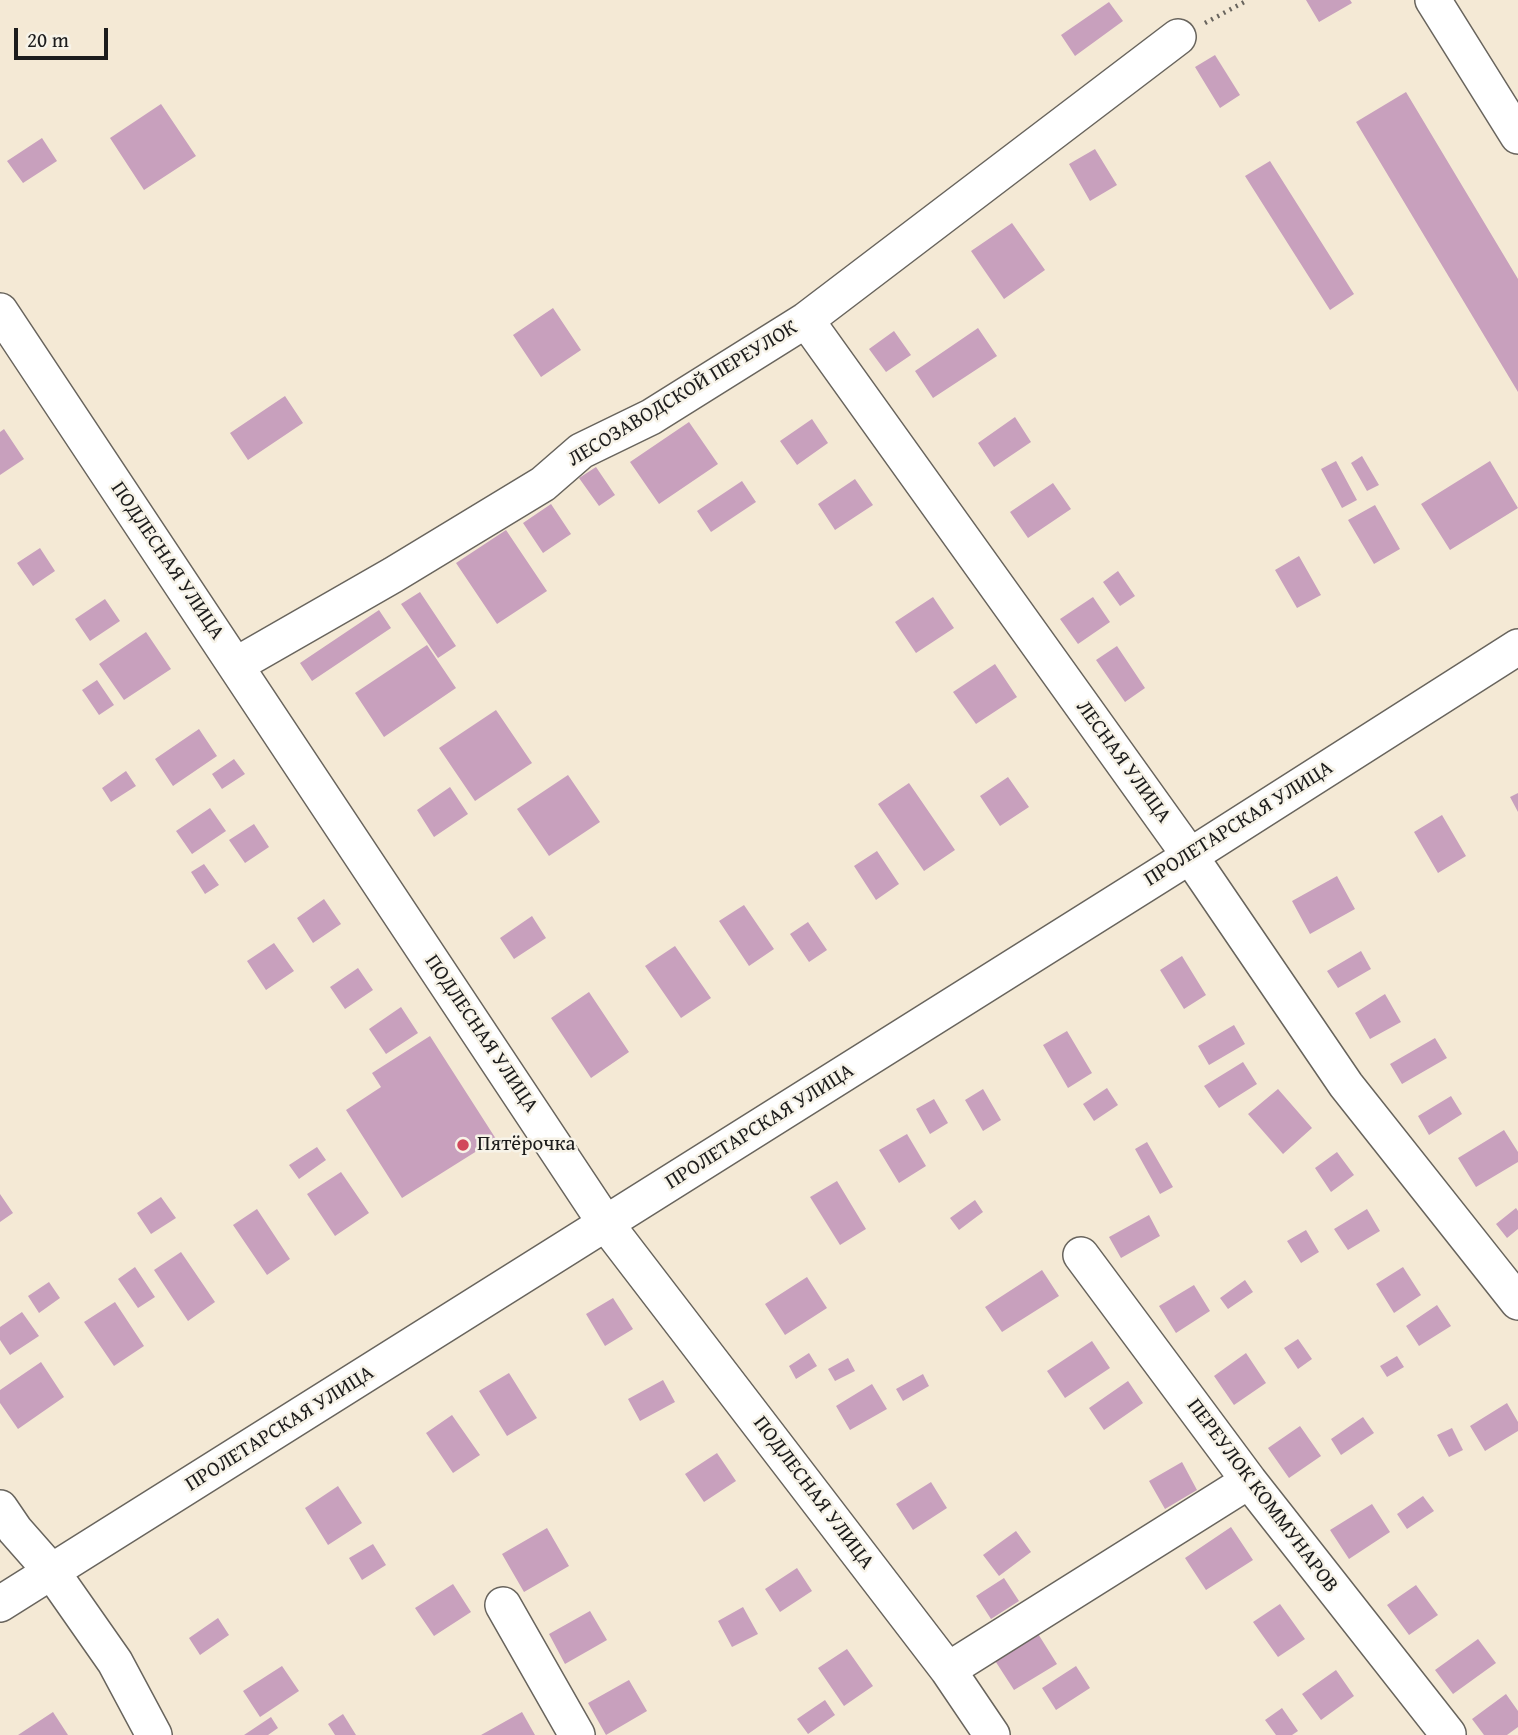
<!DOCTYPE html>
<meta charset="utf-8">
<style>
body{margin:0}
#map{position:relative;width:1518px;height:1735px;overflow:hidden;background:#f4e9d5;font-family:"Gentium Book Plus",serif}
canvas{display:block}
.scale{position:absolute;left:14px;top:28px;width:94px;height:32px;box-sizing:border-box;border:4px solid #1c1c1c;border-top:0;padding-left:9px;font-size:21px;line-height:24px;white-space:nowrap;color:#1c1c1c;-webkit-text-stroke:5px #f7f3e8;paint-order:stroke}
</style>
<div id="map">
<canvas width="1518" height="1735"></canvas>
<div class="scale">20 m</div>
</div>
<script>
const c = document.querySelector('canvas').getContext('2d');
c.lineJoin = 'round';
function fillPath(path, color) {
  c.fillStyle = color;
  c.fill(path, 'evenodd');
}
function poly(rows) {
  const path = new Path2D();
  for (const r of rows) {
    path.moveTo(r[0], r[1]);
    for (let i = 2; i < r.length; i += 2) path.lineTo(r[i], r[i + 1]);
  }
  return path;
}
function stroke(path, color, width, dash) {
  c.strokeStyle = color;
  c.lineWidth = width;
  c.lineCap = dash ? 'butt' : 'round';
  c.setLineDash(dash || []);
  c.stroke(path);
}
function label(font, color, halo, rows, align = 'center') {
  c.font = font + ' "Gentium Book Plus",serif';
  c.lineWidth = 5;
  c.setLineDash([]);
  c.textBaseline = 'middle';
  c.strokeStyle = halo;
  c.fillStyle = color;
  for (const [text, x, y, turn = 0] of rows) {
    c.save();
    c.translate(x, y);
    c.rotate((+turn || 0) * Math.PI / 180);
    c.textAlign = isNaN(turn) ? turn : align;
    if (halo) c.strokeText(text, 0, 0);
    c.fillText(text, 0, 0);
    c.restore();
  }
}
fillPath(poly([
 [1306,0,1350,0,1352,3,1319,22],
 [1109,2,1123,21,1075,56,1061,35],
 [1215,55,1240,95,1220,108,1195,67],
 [1406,92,1518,279,1518,392,1356,122],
 [161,104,196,156,144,190,110,138],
 [42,138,57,161,23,183,7,161],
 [1095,149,1117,185,1090,201,1069,164],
 [1270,161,1354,294,1330,310,1245,176],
 [1012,223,1045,270,1004,299,971,251],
 [553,308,581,350,541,377,513,335],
 [978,328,997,356,933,398,915,371],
 [894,331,911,355,886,372,869,349],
 [285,396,303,423,248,460,230,433],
 [1015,417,1031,442,994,467,978,443],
 [812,419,828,443,797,465,780,441],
 [689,422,718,464,659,504,630,462],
 [4,429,24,459,0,475,0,432],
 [1362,456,1379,485,1367,491,1351,463],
 [1336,461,1357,500,1342,508,1321,469],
 [1490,461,1518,508,1450,550,1421,504],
 [596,467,615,495,599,506,579,478],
 [855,479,873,505,835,530,818,504],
 [742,481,756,502,711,532,697,511],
 [1053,483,1071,509,1028,538,1010,512],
 [551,504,571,534,543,553,523,523],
 [1375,505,1400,549,1374,564,1348,520],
 [506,530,547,591,497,624,456,563],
 [40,548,55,571,33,586,17,563],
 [1299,556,1321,595,1297,608,1275,570],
 [1118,571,1135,596,1120,606,1103,582],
 [420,592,456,646,438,658,401,604],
 [933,597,954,628,916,653,895,622],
 [1093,597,1110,622,1078,644,1060,619],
 [105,599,120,621,90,641,75,619],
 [379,610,391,628,312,681,300,663],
 [146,632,171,669,124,700,99,664],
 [427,645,456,688,384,737,355,693],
 [1117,646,1145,688,1125,702,1096,660],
 [995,664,1017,697,976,724,953,692],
 [97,680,114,705,99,715,82,690],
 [496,710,532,763,475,801,439,748],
 [199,729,217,756,173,786,155,759],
 [234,759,245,774,222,789,212,774],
 [126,771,136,786,111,802,102,788],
 [568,775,600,822,549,856,517,809],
 [1008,777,1029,807,1000,826,980,796],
 [909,783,955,850,924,871,878,804],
 [450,787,468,814,434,837,417,810],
 [1518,793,1518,812,1510,797],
 [210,808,226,831,192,854,176,831],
 [1442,815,1466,856,1438,873,1414,832],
 [254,824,269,847,245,863,229,840],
 [877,851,899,884,876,900,854,866],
 [204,864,219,885,205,894,191,872],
 [1337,876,1355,909,1310,934,1292,901],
 [324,899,341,924,313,943,297,918],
 [744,905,774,949,749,966,719,921],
 [532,916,546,938,514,959,500,938],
 [808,922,827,950,809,962,790,934],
 [274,943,294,971,266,990,247,961],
 [675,946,711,998,681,1018,645,966],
 [1361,951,1371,969,1338,988,1327,971],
 [1182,956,1206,995,1184,1009,1160,970],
 [358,968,373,990,345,1009,330,987],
 [589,992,629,1052,591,1078,551,1018],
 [1385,994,1401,1022,1370,1039,1355,1013],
 [401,1007,418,1033,386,1054,369,1029],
 [1234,1025,1245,1044,1209,1065,1198,1046],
 [1067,1031,1092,1073,1068,1088,1043,1045],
 [430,1036,496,1139,402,1198,346,1110,381,1087,372,1073],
 [1435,1038,1447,1058,1402,1084,1390,1064],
 [1243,1062,1257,1084,1219,1108,1204,1086],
 [1107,1088,1118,1105,1094,1121,1083,1104],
 [983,1089,1001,1120,983,1131,965,1100],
 [1278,1089,1312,1128,1283,1154,1248,1114],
 [1451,1096,1462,1114,1429,1135,1418,1116],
 [934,1099,948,1123,930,1134,916,1109],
 [1504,1130,1518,1152,1518,1162,1476,1187,1458,1158],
 [907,1134,926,1166,899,1183,879,1150],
 [1147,1142,1173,1187,1160,1194,1135,1149],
 [317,1147,326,1160,299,1179,289,1165],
 [1337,1152,1354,1175,1331,1192,1315,1168],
 [341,1172,369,1213,335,1236,307,1194],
 [837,1181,866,1229,840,1245,810,1197],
 [0,1194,13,1213,0,1222],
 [161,1197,176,1218,151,1234,137,1213],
 [975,1200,983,1212,959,1230,950,1218],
 [1516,1208,1518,1211,1518,1229,1507,1238,1496,1224],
 [257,1209,290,1259,267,1275,233,1225],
 [1367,1209,1380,1231,1348,1250,1334,1229],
 [1149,1215,1160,1236,1121,1258,1109,1237],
 [1306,1230,1319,1252,1301,1263,1287,1241],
 [181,1252,215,1302,188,1321,154,1270],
 [135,1267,155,1297,138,1308,118,1279],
 [1403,1267,1421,1295,1394,1313,1376,1284],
 [1042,1270,1059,1296,1002,1332,985,1307],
 [807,1277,827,1308,785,1335,765,1304],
 [1245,1280,1253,1292,1228,1309,1220,1298],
 [49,1282,60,1298,39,1313,28,1296],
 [1194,1285,1210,1311,1176,1333,1159,1306],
 [613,1298,633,1329,605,1346,586,1314],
 [115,1302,144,1346,114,1366,84,1322],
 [1437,1305,1451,1326,1419,1346,1406,1326],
 [22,1312,39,1336,10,1355,0,1340,0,1327],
 [1298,1339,1312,1359,1298,1369,1284,1348],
 [1092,1341,1110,1368,1065,1398,1047,1371],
 [809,1353,817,1366,796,1379,789,1366],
 [1246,1353,1266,1383,1234,1405,1214,1376],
 [1397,1356,1404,1367,1387,1377,1380,1366],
 [848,1358,855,1371,835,1381,828,1369],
 [41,1362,64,1397,18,1429,0,1403,0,1390],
 [509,1373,537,1418,507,1436,479,1391],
 [923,1374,929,1386,903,1401,896,1389],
 [663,1380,675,1402,640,1421,628,1399],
 [1128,1381,1143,1403,1104,1430,1089,1408],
 [872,1384,887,1409,850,1430,836,1406],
 [1507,1403,1518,1422,1518,1431,1485,1451,1470,1426],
 [452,1415,480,1455,453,1473,426,1433],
 [1363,1417,1374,1433,1341,1455,1331,1439],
 [1300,1426,1321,1456,1289,1478,1268,1448],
 [1452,1428,1463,1450,1449,1457,1437,1435],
 [717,1453,736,1481,704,1502,685,1474],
 [1182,1462,1197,1490,1165,1509,1149,1481],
 [931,1482,947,1508,913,1530,896,1504],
 [338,1486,362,1523,328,1545,305,1508],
 [1423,1496,1434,1511,1407,1529,1397,1514],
 [1372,1504,1390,1532,1349,1559,1330,1530],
 [1231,1527,1253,1560,1206,1590,1185,1558],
 [547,1528,569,1566,524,1592,502,1554],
 [1016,1531,1031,1552,999,1576,983,1555],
 [373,1544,386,1565,362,1580,349,1558],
 [797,1568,812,1591,780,1612,765,1589],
 [1004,1578,1019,1601,991,1619,976,1596],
 [453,1584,471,1612,434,1636,415,1608],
 [1416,1585,1438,1615,1409,1635,1387,1605],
 [1280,1604,1305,1639,1278,1657,1253,1622],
 [743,1607,758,1634,732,1647,718,1621],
 [590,1611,607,1640,565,1664,549,1634],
 [218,1618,229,1635,200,1655,189,1638],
 [1035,1629,1057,1664,1014,1690,992,1656],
 [1478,1639,1496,1663,1453,1694,1435,1670],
 [847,1649,873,1686,844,1706,818,1668],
 [282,1666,299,1691,260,1717,243,1691],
 [1076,1666,1090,1688,1056,1710,1042,1688],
 [1336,1670,1354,1696,1321,1720,1302,1694],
 [629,1680,647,1711,606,1735,588,1703],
 [1506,1694,1518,1711,1518,1727,1507,1735,1484,1735,1472,1719],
 [825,1700,835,1715,808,1734,797,1719],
 [1282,1708,1298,1731,1292,1735,1276,1735,1265,1720],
 [53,1712,68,1735,18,1735],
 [522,1712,535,1735,481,1735],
 [343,1714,356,1735,335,1735,328,1724],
 [271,1717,278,1728,268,1735,244,1735]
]), '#c8a0bd');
const minor = poly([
 [1433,0,1518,136],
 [0,311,606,1224,948,1670,992,1735],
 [806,320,1190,856,1346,1085,1518,1302],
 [236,665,393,575,543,484,581,451,651,417,806,320,1178,37],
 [1081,1255,1249,1481,1448,1734],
 [0,1508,15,1530,52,1572,115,1662,154,1735],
 [0,1604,1190,856,1518,647],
 [503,1605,577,1735],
 [948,1670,1249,1481]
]);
stroke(minor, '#68645d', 38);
stroke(poly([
 [1205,23,1248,0]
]), '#68645d', 4.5, [2, 5]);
stroke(minor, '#fff', 35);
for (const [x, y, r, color] of [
 [463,1145,7,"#d1495b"]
]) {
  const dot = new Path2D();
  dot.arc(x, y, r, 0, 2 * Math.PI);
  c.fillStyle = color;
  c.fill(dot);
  stroke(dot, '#f7f3e8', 2.5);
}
label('21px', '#1c1c1c', '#f7f3e8', [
 ["ЛЕСОЗАВОДСКОЙ ПЕРЕУЛОК",683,394,-31],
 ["ПОДЛЕСНАЯ УЛИЦА",167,561,56],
 ["ЛЕСНАЯ УЛИЦА",1123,762,54],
 ["ПРОЛЕТАРСКАЯ УЛИЦА",1239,824,-32],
 ["ПОДЛЕСНАЯ УЛИЦА",481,1034,56],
 ["ПРОЛЕТАРСКАЯ УЛИЦА",760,1127,-32],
 ["ПРОЛЕТАРСКАЯ УЛИЦА",280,1429,-32],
 ["ПОДЛЕСНАЯ УЛИЦА",813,1493,53],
 ["ПЕРЕУЛОК КОММУНАРОВ",1262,1496,53]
]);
label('21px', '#1c1c1c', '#f7f3e8', [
 ["Пятёрочка",477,1145]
], 'left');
</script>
